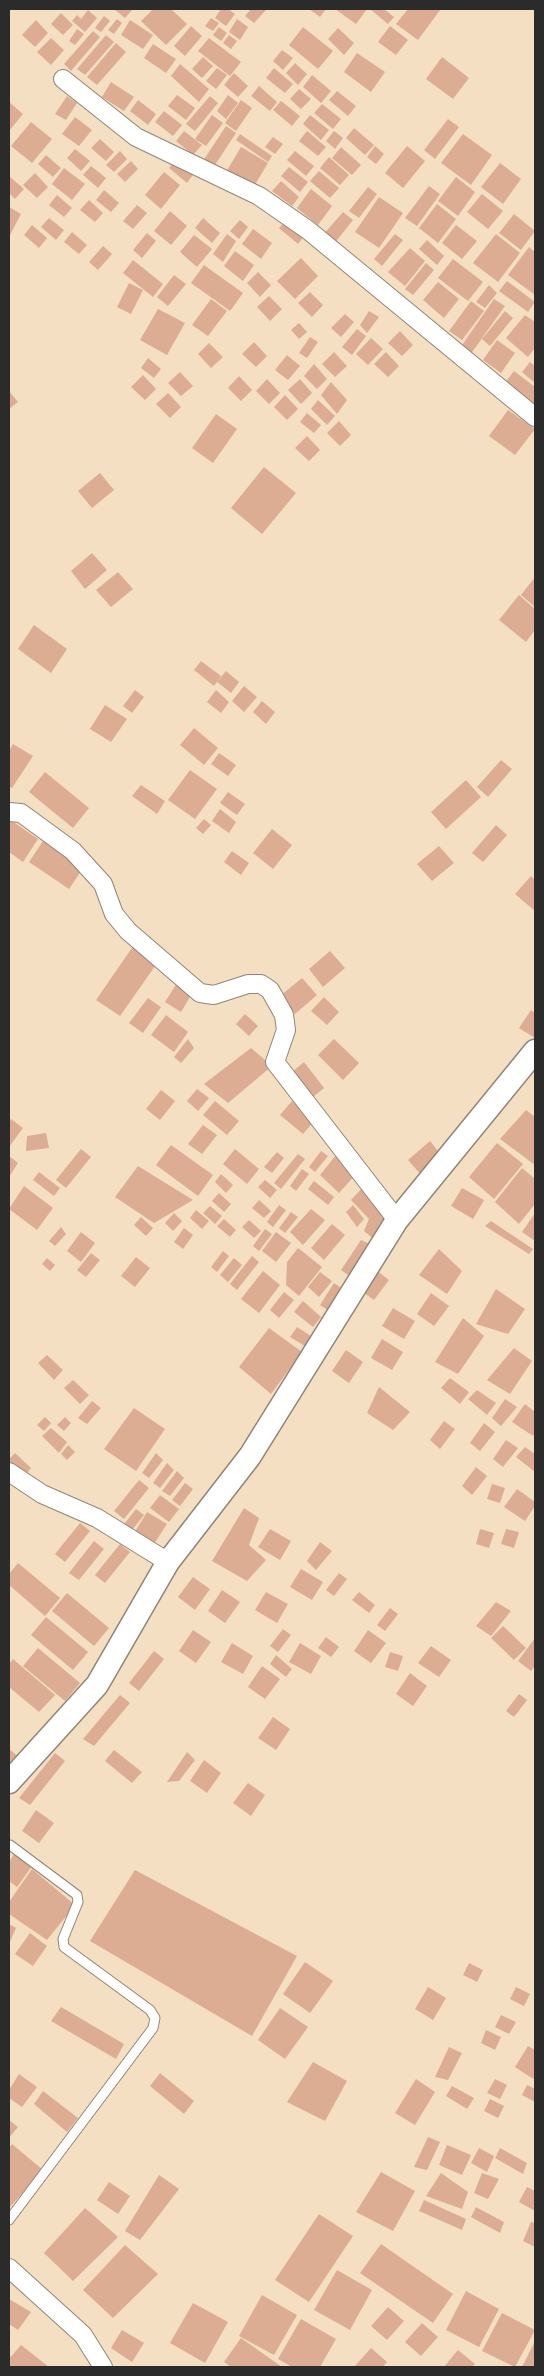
<!DOCTYPE html>
<style>
body{margin:0}
#map{position:relative;width:544px;height:2376px;overflow:hidden;background:#f4dfc3;font-family:"Balsamiq Sans",sans-serif}
canvas{display:block}
.frame{position:absolute;inset:0;border:10px solid #2b2b2b;pointer-events:none}
</style>
<div id="map">
<canvas width="544" height="2376"></canvas>
<div class="frame"></div>
</div>
<script>
const c = document.querySelector('canvas').getContext('2d');
c.lineJoin = 'round';
function fillPath(path, color) {
  c.fillStyle = color;
  c.fill(path, 'evenodd');
}
function poly(rows) {
  const path = new Path2D();
  for (const r of rows) {
    path.moveTo(r[0], r[1]);
    for (let i = 2; i < r.length; i += 2) path.lineTo(r[i], r[i + 1]);
  }
  return path;
}
function stroke(path, color, width, dash) {
  c.strokeStyle = color;
  c.lineWidth = width;
  c.lineCap = dash ? 'butt' : 'round';
  c.setLineDash(dash || []);
  c.stroke(path);
}
fillPath(poly([
 [114,9,133,9,125,18],
 [153,9,171,9,187,24,166,45,141,21],
 [221,9,228,9,235,14,226,26,215,18],
 [251,9,267,9,254,23,245,16],
 [309,9,326,9,320,17],
 [335,9,367,9,356,24],
 [370,9,384,9,394,17,388,24],
 [408,9,440,10,418,40,396,24],
 [88,10,97,18,85,32,72,21,77,15,81,19],
 [61,13,73,25,63,35,51,24],
 [104,16,110,21,101,32,95,28],
 [211,18,219,23,213,31,205,26],
 [117,19,122,23,114,34,108,30],
 [237,19,248,27,240,40,229,32],
 [36,20,48,33,35,47,22,35],
 [130,20,153,35,143,49,121,35],
 [191,26,202,36,185,56,174,46],
 [390,26,408,40,396,55,378,42],
 [219,27,227,33,221,41,213,35],
 [303,27,333,51,318,69,289,45],
 [338,28,354,43,344,55,328,39],
 [77,29,84,34,75,45,69,41],
 [93,31,100,37,71,71,64,64],
 [106,35,114,42,85,75,77,69],
 [229,35,237,41,231,49,223,43],
 [51,38,64,50,51,65,37,52],
 [209,38,241,62,230,76,198,51],
 [116,43,126,52,97,85,87,77],
 [153,44,176,59,166,73,144,58],
 [282,50,293,58,283,70,273,61],
 [357,53,385,72,371,92,344,72],
 [203,57,213,66,202,78,192,69],
 [442,57,469,78,453,99,426,79],
 [295,63,307,74,298,85,286,73],
 [180,64,209,89,199,102,171,76],
 [217,68,227,75,216,89,206,81],
 [274,68,293,84,285,93,266,78],
 [234,73,248,86,238,97,224,85],
 [312,75,331,91,321,103,303,87],
 [111,82,134,97,124,111,102,97],
 [259,86,277,102,270,111,251,96],
 [299,89,311,99,301,109,290,99],
 [337,91,356,106,348,116,329,100],
 [177,95,195,108,186,120,168,106],
 [228,95,238,103,226,119,217,111],
 [67,96,77,103,66,120,55,114],
 [210,96,218,103,195,131,186,124],
 [138,100,156,114,148,125,130,111],
 [241,100,252,108,236,131,225,123],
 [281,101,300,116,292,126,273,110],
 [9,102,23,114,9,131],
 [322,104,341,119,333,129,314,113],
 [164,111,182,125,173,136,155,122],
 [212,115,223,123,206,146,195,139],
 [310,115,329,130,321,140,303,124],
 [75,117,92,130,79,146,62,134],
 [448,119,459,127,435,159,424,150],
 [31,122,52,139,32,163,11,146],
 [226,126,236,133,211,171,201,164],
 [354,128,374,145,365,155,346,138],
 [184,131,202,145,193,155,176,141],
 [307,131,326,147,318,156,299,141],
 [334,131,343,138,335,149,326,141],
 [240,134,272,156,268,162,236,140],
 [463,134,492,155,471,185,441,163],
 [273,137,283,144,275,154,265,147],
 [100,139,114,152,106,161,91,148],
 [375,146,384,154,376,164,367,157],
 [407,146,425,161,403,188,385,173],
 [241,147,268,163,253,188,226,172],
 [341,147,361,165,352,175,332,158],
 [75,149,90,161,81,171,67,158],
 [120,151,127,159,114,172,106,165],
 [295,151,314,166,306,176,287,160],
 [46,155,61,168,53,177,38,164],
 [329,157,349,175,340,185,320,168],
 [177,158,195,172,187,183,169,168],
 [131,161,138,169,125,182,117,174],
 [500,163,521,179,503,204,481,187],
 [91,166,106,178,98,188,83,175],
 [289,167,308,182,300,192,281,176],
 [64,168,85,184,72,200,52,184],
 [319,171,339,188,330,198,310,181],
 [164,172,180,185,161,209,145,195],
 [35,173,48,187,37,198,23,185],
 [9,176,24,189,15,199,9,193],
 [456,177,475,192,458,216,438,201],
 [281,181,299,197,292,206,272,191],
 [429,186,440,194,417,226,405,218],
 [368,187,377,194,359,218,349,211],
 [311,189,332,206,318,225,297,208],
 [104,190,119,203,111,212,96,200],
 [482,194,503,211,488,229,467,212],
 [57,195,72,208,64,217,49,205],
 [379,197,403,213,379,248,355,232],
 [89,200,103,213,95,222,80,210],
 [437,204,456,219,438,243,419,228],
 [137,205,147,213,133,229,123,221],
 [9,207,21,214,9,237],
 [170,211,187,226,171,245,154,231],
 [343,212,353,220,334,244,323,235],
 [514,214,535,231,521,250,499,233],
 [49,218,64,230,56,240,41,227],
 [203,218,220,233,212,243,195,228],
 [287,219,306,234,298,244,279,228],
 [240,220,248,227,239,239,230,231],
 [32,225,47,238,39,248,24,235],
 [456,225,477,241,462,259,442,243],
 [253,229,272,243,261,259,242,244],
 [72,232,87,245,79,254,64,242],
 [147,233,156,241,142,258,133,250],
 [227,234,236,241,223,262,213,254],
 [395,234,403,240,382,266,374,259],
 [496,234,520,253,498,282,473,263],
 [194,235,212,249,197,267,180,252],
 [427,240,444,256,437,265,419,249],
 [103,246,112,254,98,270,89,262],
 [529,247,535,252,535,295,508,275],
 [410,248,425,261,405,286,388,272],
 [235,251,254,265,243,281,224,266],
 [301,258,318,276,295,299,277,281],
 [453,259,483,282,468,301,438,278],
 [133,260,163,284,153,297,123,273],
 [426,263,434,270,413,295,405,289],
 [204,265,243,293,230,311,191,283],
 [258,272,271,285,260,297,247,283],
 [174,275,186,284,168,306,157,297],
 [507,281,535,302,528,312,499,291],
 [438,282,459,299,444,318,423,300],
 [129,283,143,290,131,314,117,307],
 [489,285,497,293,485,308,476,302],
 [310,292,323,305,312,317,298,303],
 [269,296,282,309,270,321,257,307],
 [211,299,227,311,208,336,192,325],
 [494,299,505,306,470,355,460,348],
 [471,301,484,311,462,340,449,331],
 [158,309,185,323,167,355,140,340],
 [369,311,379,317,367,333,360,325],
 [505,311,513,318,490,346,482,339],
 [345,314,354,322,341,337,331,328],
 [525,315,535,322,535,348,528,357,506,338],
 [299,323,307,332,299,339,291,330],
 [357,329,366,336,352,355,342,347],
 [400,331,413,345,402,356,388,343],
 [310,337,318,342,307,358,299,353],
 [371,338,383,349,368,365,356,354],
 [497,340,515,353,501,373,483,360],
 [254,342,267,356,256,367,242,354],
 [209,343,223,357,211,368,198,354],
 [334,352,347,366,335,377,322,364],
 [386,352,399,366,388,377,374,364],
 [287,355,300,366,288,380,275,370],
 [148,358,161,369,154,378,141,368],
 [530,362,535,366,535,383,522,372],
 [314,364,327,379,317,389,304,376],
 [514,371,535,387,535,408,504,384],
 [180,372,193,386,181,396,168,383],
 [143,375,156,389,145,400,131,387],
 [239,376,252,390,241,401,228,388],
 [267,379,280,393,269,404,256,391],
 [300,379,312,393,301,404,288,390],
 [331,382,347,400,337,414,321,395],
 [9,391,18,402,9,409],
 [168,393,181,407,170,418,156,404],
 [285,395,298,409,287,420,274,407],
 [318,400,335,416,327,425,311,409],
 [508,410,535,429,515,455,489,436],
 [307,413,321,425,314,433,300,422],
 [216,414,237,429,213,463,192,448],
 [339,421,351,435,340,446,327,433],
 [307,436,320,450,309,461,295,448],
 [264,467,296,493,262,534,231,508],
 [100,473,114,490,92,508,78,491],
 [92,553,107,570,85,589,71,571],
 [118,572,133,589,111,607,96,590],
 [535,577,535,607,521,595],
 [519,595,535,609,535,630,526,642,499,620],
 [34,625,67,649,51,673,18,649],
 [201,661,221,676,214,686,194,670],
 [226,671,239,682,231,693,217,682],
 [244,686,257,697,244,712,232,701],
 [135,690,144,697,132,713,123,706],
 [216,690,229,702,221,713,207,702],
 [262,701,275,712,266,724,253,712],
 [105,705,127,719,111,742,90,729],
 [194,728,218,748,204,765,180,745],
 [13,744,33,756,12,788,9,786,9,751],
 [219,753,236,765,228,776,211,764],
 [501,760,512,769,488,797,477,787],
 [190,770,217,789,195,819,168,800],
 [45,772,89,808,73,828,29,792],
 [466,780,481,797,446,829,431,812],
 [141,785,165,801,157,814,132,796],
 [228,792,245,804,237,815,220,803],
 [220,809,236,822,229,833,212,821],
 [9,819,38,839,23,862,9,852],
 [204,819,211,825,203,834,196,828],
 [496,825,507,835,483,862,472,853],
 [272,829,292,845,273,869,253,853],
 [43,841,83,868,69,889,29,862],
 [439,846,454,863,432,881,417,864],
 [232,851,249,863,241,875,224,862],
 [531,876,535,880,535,911,515,894],
 [136,942,160,959,120,1016,96,1000],
 [330,951,345,968,323,987,309,969],
 [302,978,317,995,295,1014,280,996],
 [177,983,193,992,181,1012,165,1002],
 [324,997,339,1012,327,1025,311,1011],
 [148,998,161,1007,143,1033,129,1023],
 [531,1010,535,1013,535,1038,519,1028],
 [245,1014,258,1026,249,1036,236,1024],
 [166,1015,188,1032,174,1052,151,1035],
 [188,1039,194,1048,181,1063,174,1057],
 [334,1039,359,1063,343,1080,318,1055],
 [251,1048,272,1066,228,1103,204,1084],
 [304,1062,324,1088,313,1097,292,1072],
 [197,1089,209,1098,198,1111,187,1101],
 [161,1090,175,1101,160,1120,146,1109],
 [215,1101,239,1121,227,1135,203,1115],
 [292,1101,315,1120,303,1134,280,1115],
 [526,1110,535,1117,535,1165,500,1139],
 [11,1119,23,1128,9,1147,9,1122],
 [203,1125,217,1135,202,1154,188,1144],
 [46,1133,49,1148,26,1151,27,1136],
 [430,1141,444,1159,423,1177,408,1160],
 [497,1143,523,1164,494,1199,469,1177],
 [171,1145,213,1175,198,1196,156,1165],
 [81,1149,91,1157,66,1188,56,1180],
 [235,1149,259,1169,247,1184,223,1164],
 [321,1151,328,1156,315,1172,309,1167],
 [277,1152,284,1158,272,1173,264,1167],
 [298,1154,305,1159,281,1189,274,1183],
 [337,1154,357,1173,339,1193,320,1175],
 [9,1156,18,1163,9,1177],
 [138,1166,193,1200,154,1223,115,1197],
 [522,1168,535,1179,535,1204,519,1224,495,1202],
 [302,1169,309,1174,296,1191,290,1186],
 [39,1172,60,1188,54,1196,33,1180],
 [221,1174,233,1185,226,1193,215,1182],
 [265,1180,277,1190,270,1198,258,1187],
 [314,1181,334,1197,328,1205,308,1189],
 [24,1186,53,1208,37,1230,9,1209],
 [364,1186,389,1217,375,1240,364,1231,369,1219,351,1200],
 [462,1188,484,1200,473,1219,451,1206],
 [219,1193,231,1204,224,1212,212,1201],
 [259,1200,271,1211,264,1218,252,1208],
 [279,1205,286,1210,273,1227,267,1222],
 [353,1205,364,1219,357,1227,346,1212],
 [210,1206,222,1216,215,1224,203,1213],
 [311,1209,325,1220,303,1245,290,1232],
 [196,1210,209,1221,202,1229,190,1218],
 [291,1212,298,1217,285,1233,279,1228],
 [174,1213,182,1221,173,1231,165,1223],
 [535,1213,535,1241,522,1232],
 [141,1217,153,1228,146,1236,134,1225],
 [224,1219,236,1230,230,1237,217,1226],
 [249,1220,261,1231,254,1238,242,1227],
 [491,1221,533,1249,529,1254,485,1226],
 [332,1224,345,1235,324,1260,311,1248],
 [61,1227,66,1234,55,1246,49,1241],
 [184,1228,193,1235,183,1249,174,1242],
 [265,1229,272,1234,259,1251,253,1246],
 [81,1232,95,1243,81,1262,67,1251],
 [276,1232,291,1243,276,1262,262,1251],
 [361,1240,372,1245,351,1277,341,1270],
 [298,1248,322,1267,299,1296,286,1285,287,1262],
 [439,1249,462,1271,447,1294,419,1275],
 [223,1251,229,1256,217,1272,211,1267],
 [91,1253,100,1260,86,1277,77,1270],
 [252,1256,259,1262,237,1290,230,1284],
 [136,1257,150,1268,135,1287,121,1276],
 [47,1258,55,1265,50,1271,42,1264],
 [234,1258,242,1265,228,1282,220,1275],
 [372,1267,389,1280,374,1300,357,1288],
 [263,1271,280,1285,259,1313,241,1299],
 [320,1272,332,1281,319,1297,308,1287],
 [334,1283,343,1289,329,1311,320,1305],
 [496,1289,525,1309,508,1334,476,1324],
 [284,1292,294,1300,279,1318,270,1310],
 [431,1293,449,1306,434,1326,417,1314],
 [303,1301,321,1317,313,1327,294,1312],
 [393,1308,415,1321,404,1339,382,1326],
 [463,1318,484,1336,458,1374,435,1362],
 [297,1327,314,1338,308,1348,290,1337],
 [269,1328,302,1352,271,1394,239,1367],
 [382,1339,403,1352,392,1370,371,1358],
 [514,1348,532,1361,510,1394,487,1380],
 [346,1350,363,1362,349,1383,332,1371],
 [47,1355,63,1370,54,1380,38,1363],
 [450,1378,469,1392,460,1404,441,1388],
 [73,1380,89,1395,80,1404,64,1388],
 [379,1387,410,1412,393,1430,367,1413],
 [477,1390,496,1403,487,1415,468,1399],
 [505,1399,517,1407,501,1426,492,1418],
 [92,1401,101,1408,87,1424,78,1418],
 [525,1404,535,1412,535,1432,533,1436,512,1422],
 [134,1408,165,1429,136,1471,104,1449],
 [45,1417,51,1423,44,1431,37,1425],
 [65,1417,71,1423,64,1431,57,1425],
 [444,1421,455,1429,440,1449,430,1440],
 [484,1423,495,1432,480,1451,470,1443],
 [51,1428,67,1442,59,1453,42,1436],
 [506,1440,518,1448,503,1467,493,1459],
 [68,1445,75,1452,67,1460,61,1454],
 [525,1447,535,1454,535,1472,516,1457],
 [15,1453,31,1468,23,1478,9,1464,9,1459],
 [156,1453,163,1460,149,1478,142,1473],
 [167,1463,174,1470,160,1488,153,1483],
 [476,1467,487,1476,472,1495,462,1486],
 [177,1471,184,1478,170,1496,162,1491],
 [139,1480,149,1488,124,1519,114,1511],
 [185,1483,193,1489,180,1506,172,1500],
 [492,1484,505,1488,500,1503,487,1499],
 [517,1489,535,1502,535,1506,525,1521,504,1507],
 [160,1495,179,1509,169,1522,150,1508],
 [244,1508,259,1518,249,1545,266,1560,247,1581,212,1561],
 [136,1509,144,1515,129,1534,121,1528],
 [147,1512,167,1524,152,1547,134,1533],
 [80,1523,90,1531,65,1562,55,1554],
 [270,1529,291,1541,280,1560,258,1547],
 [480,1529,494,1533,489,1548,476,1544],
 [506,1529,519,1532,514,1548,501,1544],
 [94,1541,104,1549,79,1580,69,1573],
 [320,1542,332,1551,316,1570,307,1561],
 [120,1544,130,1552,105,1583,95,1575],
 [18,1563,60,1598,45,1616,9,1585,9,1574],
 [301,1569,323,1582,312,1600,290,1587],
 [339,1573,347,1579,334,1596,326,1590],
 [193,1577,210,1589,195,1610,178,1597],
 [222,1590,240,1602,225,1623,208,1611],
 [266,1592,288,1604,277,1623,255,1610],
 [359,1592,375,1605,369,1613,352,1600],
 [67,1593,109,1628,94,1646,52,1611],
 [496,1602,511,1611,491,1636,476,1626],
 [390,1608,398,1614,385,1631,377,1625],
 [46,1617,88,1652,73,1670,31,1635],
 [503,1626,526,1648,514,1660,491,1638],
 [283,1629,291,1635,278,1652,270,1646],
 [193,1630,211,1642,196,1663,179,1651],
 [368,1630,386,1643,371,1663,354,1651],
 [326,1637,339,1647,331,1657,318,1648],
 [535,1638,535,1666,531,1671,518,1661],
 [232,1643,253,1656,243,1674,221,1662],
 [300,1643,321,1656,311,1674,289,1662],
 [431,1646,451,1660,439,1677,418,1663],
 [38,1648,80,1683,65,1701,23,1666],
 [154,1651,164,1659,139,1691,129,1683],
 [390,1652,403,1656,398,1671,385,1667],
 [276,1655,292,1669,286,1677,270,1664],
 [13,1659,55,1695,39,1712,9,1687,9,1664],
 [262,1666,280,1679,265,1699,248,1687],
 [410,1673,427,1686,413,1706,396,1694],
 [519,1694,527,1700,514,1717,506,1711],
 [120,1695,130,1703,94,1746,83,1739],
 [273,1717,290,1729,276,1750,258,1738],
 [9,1749,19,1757,9,1768],
 [114,1750,142,1772,132,1783,105,1761],
 [187,1752,195,1760,179,1781,167,1782],
 [55,1753,65,1761,30,1805,19,1798],
 [204,1760,221,1773,207,1793,190,1781],
 [248,1783,265,1795,251,1816,233,1803],
 [36,1810,54,1823,39,1843,22,1831],
 [14,1854,32,1866,17,1887,9,1881,9,1862],
 [32,1869,75,1905,47,1940,9,1914,9,1902],
 [135,1870,297,1956,252,2036,90,1941],
 [9,1924,16,1928,9,1944],
 [30,1933,47,1946,33,1966,15,1954],
 [305,1962,333,1981,310,2013,283,1994],
 [469,1963,483,1970,477,1982,463,1975],
 [428,1987,446,1998,433,2020,415,2009],
 [516,1987,530,1994,524,2006,510,1999],
 [61,2007,124,2044,116,2059,51,2021],
 [280,2008,308,2027,285,2059,258,2040],
 [501,2015,516,2022,509,2034,495,2027],
 [486,2030,501,2037,495,2050,481,2043],
 [528,2046,535,2050,535,2075,533,2079,515,2067],
 [449,2047,462,2053,448,2080,435,2077],
 [313,2062,347,2081,325,2121,287,2102],
 [160,2073,194,2101,184,2114,150,2086],
 [19,2074,37,2087,22,2107,9,2098,9,2090],
 [416,2079,435,2092,415,2125,395,2113],
 [495,2079,507,2085,500,2099,487,2093],
 [527,2085,535,2089,535,2102,522,2095],
 [452,2086,474,2098,467,2109,446,2096],
 [43,2091,78,2118,67,2132,34,2104],
 [490,2099,504,2106,498,2118,484,2111],
 [9,2120,18,2127,9,2138],
 [428,2137,440,2142,427,2170,414,2167],
 [12,2144,43,2170,9,2208,9,2148],
 [447,2145,471,2155,462,2175,439,2165],
 [479,2148,494,2156,487,2172,471,2163],
 [500,2148,527,2163,523,2174,495,2158],
 [381,2172,415,2191,393,2231,356,2212],
 [441,2173,468,2192,462,2209,426,2196],
 [482,2173,499,2179,488,2199,474,2193],
 [159,2175,179,2189,140,2240,125,2231],
 [109,2182,130,2196,118,2214,97,2200],
 [527,2187,535,2191,535,2211,519,2202],
 [424,2200,466,2219,462,2230,419,2211],
 [476,2207,504,2222,500,2233,471,2217],
 [85,2208,118,2237,73,2281,44,2253],
 [319,2214,353,2236,309,2302,275,2280],
 [531,2222,535,2223,535,2247,523,2241],
 [381,2244,453,2294,433,2323,360,2273],
 [125,2245,158,2274,113,2318,83,2290],
 [337,2270,372,2290,350,2330,314,2310],
 [466,2291,499,2309,479,2347,446,2330],
 [262,2295,297,2315,274,2355,239,2336],
 [9,2299,31,2312,18,2330,9,2324],
 [193,2303,228,2322,205,2363,170,2343],
 [388,2307,404,2321,387,2340,371,2326],
 [502,2313,535,2330,515,2367,482,2351],
 [301,2319,336,2339,320,2367,292,2367,278,2359],
 [422,2323,438,2337,421,2356,405,2342],
 [122,2330,144,2343,132,2362,111,2348],
 [241,2338,282,2367,231,2367,224,2362],
 [535,2341,535,2367,522,2367],
 [21,2345,49,2367,9,2367,9,2359],
 [371,2348,387,2362,383,2367,354,2367],
 [458,2350,475,2364,472,2367,444,2367]
]), '#dcad92');
const service = poly([
 [9,2220,153,2028,155,2018,150,2010,64,1947,63,1939,78,1902,77,1895,10,1845]
]);
const minor = poly([
 [63,79,136,137,259,196,308,230,535,417],
 [9,812,21,813,73,851,103,884,114,914,128,931,200,993,214,995,248,984,261,984,270,990,284,1015,286,1030,275,1062,397,1220],
 [9,1472,42,1494,97,1518,168,1562],
 [9,2268,83,2335,103,2367]
]);
const tertiary = poly([
 [9,1782,97,1685,168,1562,250,1456,397,1220,535,1051]
]);
stroke(service, '#908577', 11);
stroke(minor, '#908577', 20);
stroke(tertiary, '#908577', 25);
stroke(service, '#fff', 9);
stroke(minor, '#fff', 18);
stroke(tertiary, '#fff', 22);
</script>
